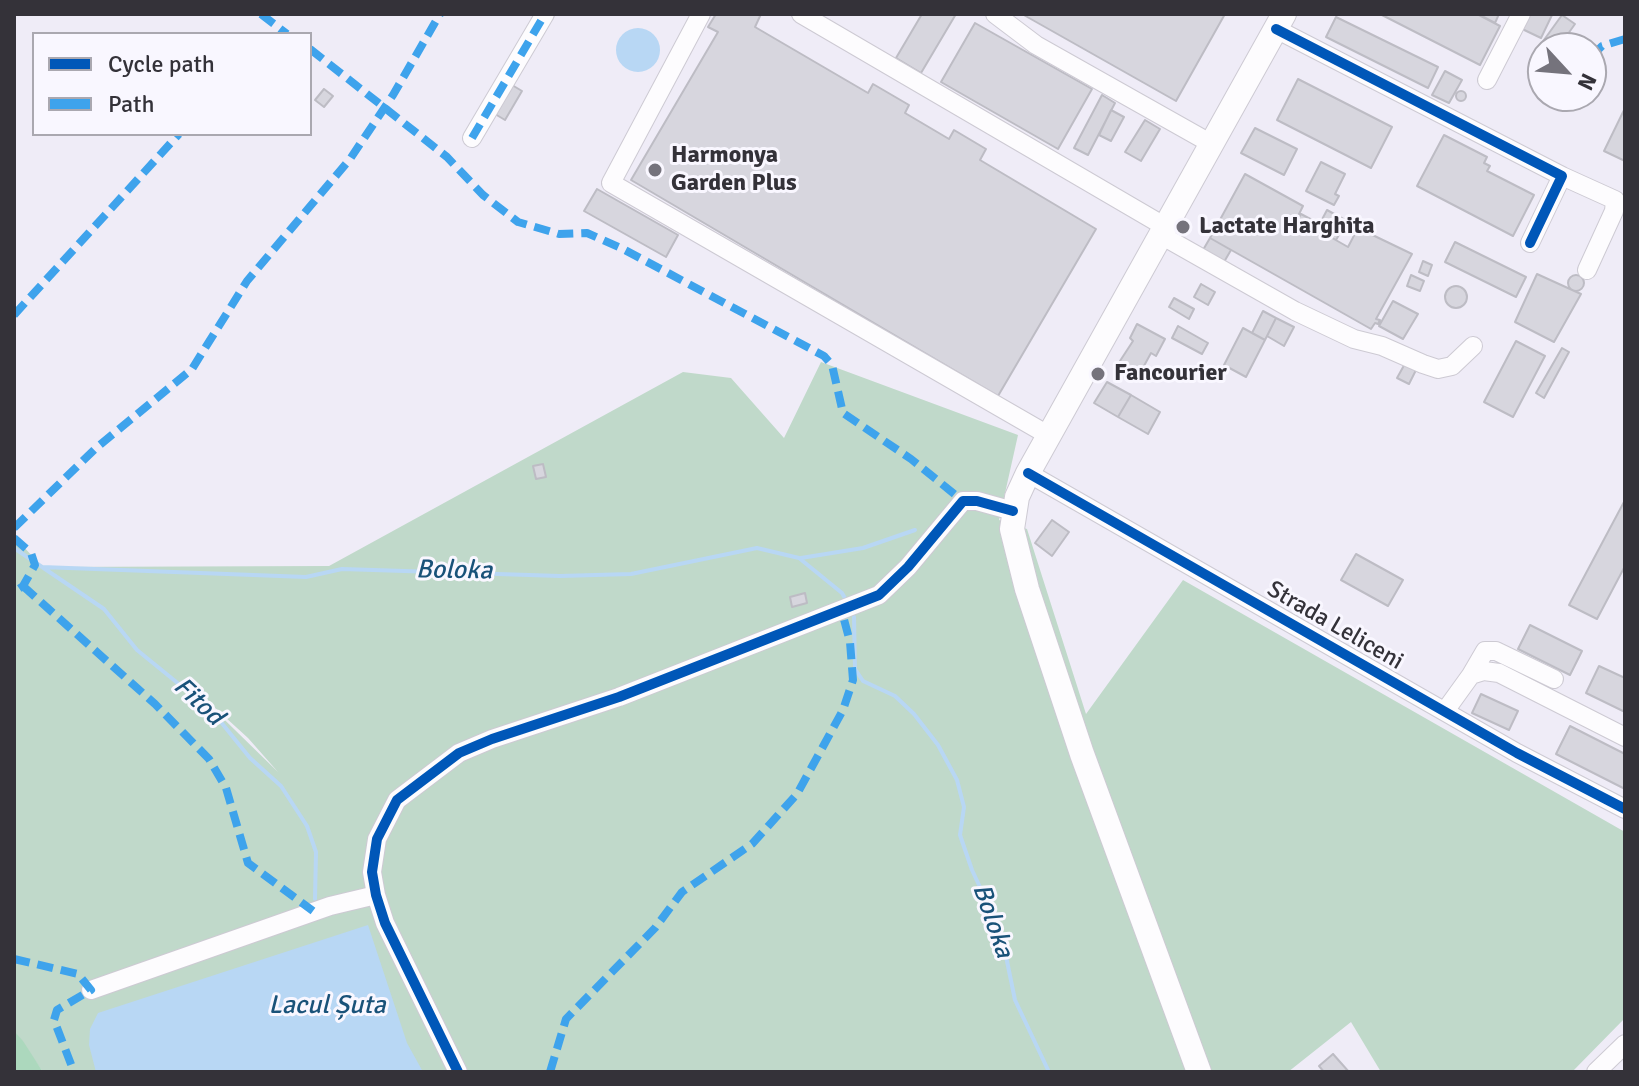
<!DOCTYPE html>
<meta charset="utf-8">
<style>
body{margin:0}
#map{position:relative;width:1639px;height:1086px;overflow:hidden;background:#efecf7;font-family:Signika,sans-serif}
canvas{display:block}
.frame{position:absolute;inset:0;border:16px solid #343239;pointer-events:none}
.legend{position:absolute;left:32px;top:32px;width:280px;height:104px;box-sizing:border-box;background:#f9f7ff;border:2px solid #aaa8b0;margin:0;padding:10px 14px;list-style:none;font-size:24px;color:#343239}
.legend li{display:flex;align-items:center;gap:16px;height:40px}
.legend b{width:40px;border:2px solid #aaa8b0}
.north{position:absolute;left:1527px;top:32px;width:80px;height:80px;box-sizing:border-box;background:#f9f7ff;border:2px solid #aaa8b0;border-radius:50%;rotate:116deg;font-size:22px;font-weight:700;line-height:32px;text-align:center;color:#343239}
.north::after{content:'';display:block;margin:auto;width:28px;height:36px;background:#75737c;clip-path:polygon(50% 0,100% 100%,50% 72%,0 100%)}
</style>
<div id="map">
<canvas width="1639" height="1086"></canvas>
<div class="frame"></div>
<ul class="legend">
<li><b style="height:10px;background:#0057b8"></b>Cycle path</li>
<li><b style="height:10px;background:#3ea3ec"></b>Path</li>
</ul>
<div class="north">N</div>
</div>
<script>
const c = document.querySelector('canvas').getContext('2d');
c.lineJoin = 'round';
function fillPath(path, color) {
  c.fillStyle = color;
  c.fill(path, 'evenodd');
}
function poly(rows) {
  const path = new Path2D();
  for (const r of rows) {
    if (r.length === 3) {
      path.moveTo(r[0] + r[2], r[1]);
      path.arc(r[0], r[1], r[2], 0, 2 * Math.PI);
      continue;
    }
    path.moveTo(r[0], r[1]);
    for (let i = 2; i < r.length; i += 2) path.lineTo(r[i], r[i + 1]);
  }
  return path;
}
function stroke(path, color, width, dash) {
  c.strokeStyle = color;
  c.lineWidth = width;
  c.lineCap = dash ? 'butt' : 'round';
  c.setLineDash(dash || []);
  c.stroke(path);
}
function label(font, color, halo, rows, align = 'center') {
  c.font = font + ' Signika,sans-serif';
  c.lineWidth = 6;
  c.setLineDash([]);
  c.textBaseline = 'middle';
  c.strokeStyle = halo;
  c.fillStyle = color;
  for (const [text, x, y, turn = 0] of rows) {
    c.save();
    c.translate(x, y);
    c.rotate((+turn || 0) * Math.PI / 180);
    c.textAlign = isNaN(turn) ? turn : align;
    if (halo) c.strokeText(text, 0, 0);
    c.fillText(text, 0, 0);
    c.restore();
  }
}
fillPath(poly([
 [821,362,1018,435,999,520,1027,529,1086,714,1183,580,1625,832,1625,1018,1572,1072,1381,1072,1351,1022,1288,1072,43,1072,14,1031,14,536,42,567,329,566,683,372,731,378,784,438],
 [190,685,248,738,278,772,190,686]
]), '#c0d9ca');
fillPath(poly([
 [14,1031,23,1041,43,1072,14,1072]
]), '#acd8bd');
fillPath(poly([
 [638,50,22],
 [368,925,407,1043,423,1072,96,1072,89,1045,90,1029,98,1013]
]), '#b8d7f4');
stroke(poly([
 [14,548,104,609,137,650,212,711,250,758,281,786,307,826,316,852,315,899],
 [801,558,863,548,915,530],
 [42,567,306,577,342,569,560,576,631,574,757,548,799,558,842,593,846,600],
 [854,617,855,669,863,681,895,696,914,714,938,745,957,780,964,807,960,835,972,870,1001,932,1015,1000,1049,1072]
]), '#b8d7f4', 4);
const building = poly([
 [716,14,761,14,755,27,868,93,873,84,909,105,905,113,949,139,954,130,986,149,980,160,1096,229,998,396,631,180,718,32,708,27,716,14],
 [922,14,956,14,921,73,896,58,922,14],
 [1022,14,1225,14,1176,101,1022,14],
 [1380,14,1477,14,1500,26,1480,65,1380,14],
 [1478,14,1499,14,1495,23,1478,14],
 [1524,14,1552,15,1541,38,1518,27,1524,14],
 [1562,15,1575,24,1558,48,1543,48,1543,56,1536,51,1562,15],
 [1336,17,1438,67,1428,88,1326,37,1336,17],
 [975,23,1092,89,1058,149,941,82,975,23],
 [1445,71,1462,80,1449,103,1432,95,1445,71],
 [1298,79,1392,127,1371,168,1277,120,1298,79],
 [512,85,522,91,505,120,495,114,512,85],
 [324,89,333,96,324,107,315,100,324,89],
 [1461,96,5],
 [1102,95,1115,103,1088,155,1074,148,1102,95],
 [1625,108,1625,161,1604,151,1625,108],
 [1111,110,1124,117,1111,141,1099,135,1111,110],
 [1145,120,1160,129,1141,161,1125,152,1145,120],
 [1255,128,1297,149,1284,175,1241,153,1255,128],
 [1444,135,1487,157,1484,163,1490,166,1487,171,1534,195,1513,236,1417,186,1444,135],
 [1321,162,1345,174,1335,194,1339,196,1334,205,1306,191,1321,162],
 [1245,174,1303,206,1297,218,1348,247,1358,228,1412,254,1376,319,1380,320,1378,324,1375,323,1371,329,1210,238,1245,174],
 [597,189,678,235,666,257,584,211,597,189],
 [1327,210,1347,221,1336,240,1317,229,1327,210],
 [1301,214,1316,222,1313,227,1298,219,1301,214],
 [1210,238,1231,250,1224,262,1203,250,1210,238],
 [1455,242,1526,277,1516,297,1445,262,1455,242],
 [1423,261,1432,265,1428,276,1419,272,1423,261],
 [1537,274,1581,294,1554,342,1515,322,1537,274],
 [1411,275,1424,281,1420,291,1407,286,1411,275],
 [1576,283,8],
 [1201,284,1215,292,1208,305,1194,297,1201,284],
 [1456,297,11],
 [1174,298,1194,309,1189,319,1169,307,1174,298],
 [1393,301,1418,314,1403,339,1379,326,1393,301],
 [1263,311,1276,318,1265,340,1252,333,1263,311],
 [1276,318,1294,327,1284,346,1267,336,1276,318],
 [1137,324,1165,339,1156,356,1151,353,1139,375,1118,364,1133,341,1130,338,1137,324],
 [1178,326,1208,343,1202,354,1172,338,1178,326],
 [1243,328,1265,340,1246,377,1224,365,1243,328],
 [1516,341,1545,356,1513,417,1484,402,1516,341],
 [1562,348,1569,352,1544,398,1536,393,1562,348],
 [1407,360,1418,366,1409,384,1397,378,1407,360],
 [1107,382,1131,395,1118,417,1094,403,1107,382],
 [1131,395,1160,412,1148,434,1118,417,1131,395],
 [543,464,546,477,536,479,533,466,543,464],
 [1625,500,1625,566,1597,619,1569,605,1625,500],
 [1052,520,1069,532,1052,556,1035,543,1052,520],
 [1356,554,1403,580,1388,606,1341,580,1356,554],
 [805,593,807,603,792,607,790,597,805,593],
 [1530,625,1582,651,1570,675,1518,649,1530,625],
 [1599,666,1625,678,1625,712,1586,693,1599,666],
 [1481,694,1518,711,1509,730,1472,713,1481,694],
 [1570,726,1625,754,1625,789,1556,754,1570,726],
 [1333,1054,1349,1072,1324,1072,1319,1066,1333,1054]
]);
fillPath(building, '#d7d6de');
stroke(building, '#bdbcc4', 2);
const minor = poly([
 [701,14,611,183,1048,435],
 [801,14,1164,226],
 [995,14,1036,45,1210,143],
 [1276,29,1562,176,1530,243],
 [1487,80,1521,14],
 [472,138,545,14],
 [1562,176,1615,200,1614,211,1587,270],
 [1159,234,1295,311,1354,339,1382,346,1423,364,1438,369,1452,366,1473,346],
 [1028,473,1517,753,1625,809],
 [1471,675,1485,651,1496,651,1554,679],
 [1445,711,1471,675,1484,671,1499,673,1625,737],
 [91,990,330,906,376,895],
 [458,1072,385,923,376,895,372,872,377,839,397,800,459,753,492,739,619,697,879,595,908,567,963,501,977,501,1013,511],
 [1596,1072,1625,1044]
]);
const major = poly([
 [1199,1072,1082,754,1027,589,1012,529,1017,497,1028,473,1284,14]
]);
stroke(minor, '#cdcad3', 20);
stroke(major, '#cdcad3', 26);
stroke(minor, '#fdfcfe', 18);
stroke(major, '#fdfcfe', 24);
stroke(poly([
 [261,14,287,34],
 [310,49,447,157,483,195,518,222,559,234,587,233,623,249,824,356,832,365,843,413,911,459,963,501],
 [1591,57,1602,46,1625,39],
 [472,138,545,14],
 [14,315,179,134],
 [14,528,96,448,192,369,247,281,350,159,393,95,440,14],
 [14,538,31,553,35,565,23,586,14,592],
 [23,586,155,704,209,759,226,788,248,863,313,911],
 [14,959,78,974,91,990,57,1010,54,1020,74,1072],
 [550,1072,566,1019,655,928,682,892,752,844,797,794,843,710,853,680,850,642,842,612]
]), '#3ea3ec', 8, [16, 8]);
stroke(poly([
 [1276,29,1562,176,1530,243],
 [1028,473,1517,753,1625,809],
 [458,1072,385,923,376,895,372,872,377,839,397,800,459,753,492,739,619,697,879,595,908,567,963,501,977,501,1013,511]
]), '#0057b8', 10);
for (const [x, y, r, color] of [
 [655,170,8,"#75737c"],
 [1183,227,8,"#75737c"],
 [1098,374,8,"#75737c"]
]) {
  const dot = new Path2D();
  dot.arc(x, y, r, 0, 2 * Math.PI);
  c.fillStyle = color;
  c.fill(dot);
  stroke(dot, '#f9f7ff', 3);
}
label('bold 24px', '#343239', '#f9f7ff', [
 ["Harmonya",671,156],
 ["Garden Plus",671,184],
 ["Lactate Harghita",1199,227],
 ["Fancourier",1114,374]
], 'left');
label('24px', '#343239', '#f9f7ff', [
 ["Strada Leliceni",1335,626,30]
]);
label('italic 26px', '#195279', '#f9f7ff', [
 ["Boloka",454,571,1],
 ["Fitod",198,702,43],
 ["Boloka",992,921,71],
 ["Lacul Șuta",327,1006]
]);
</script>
